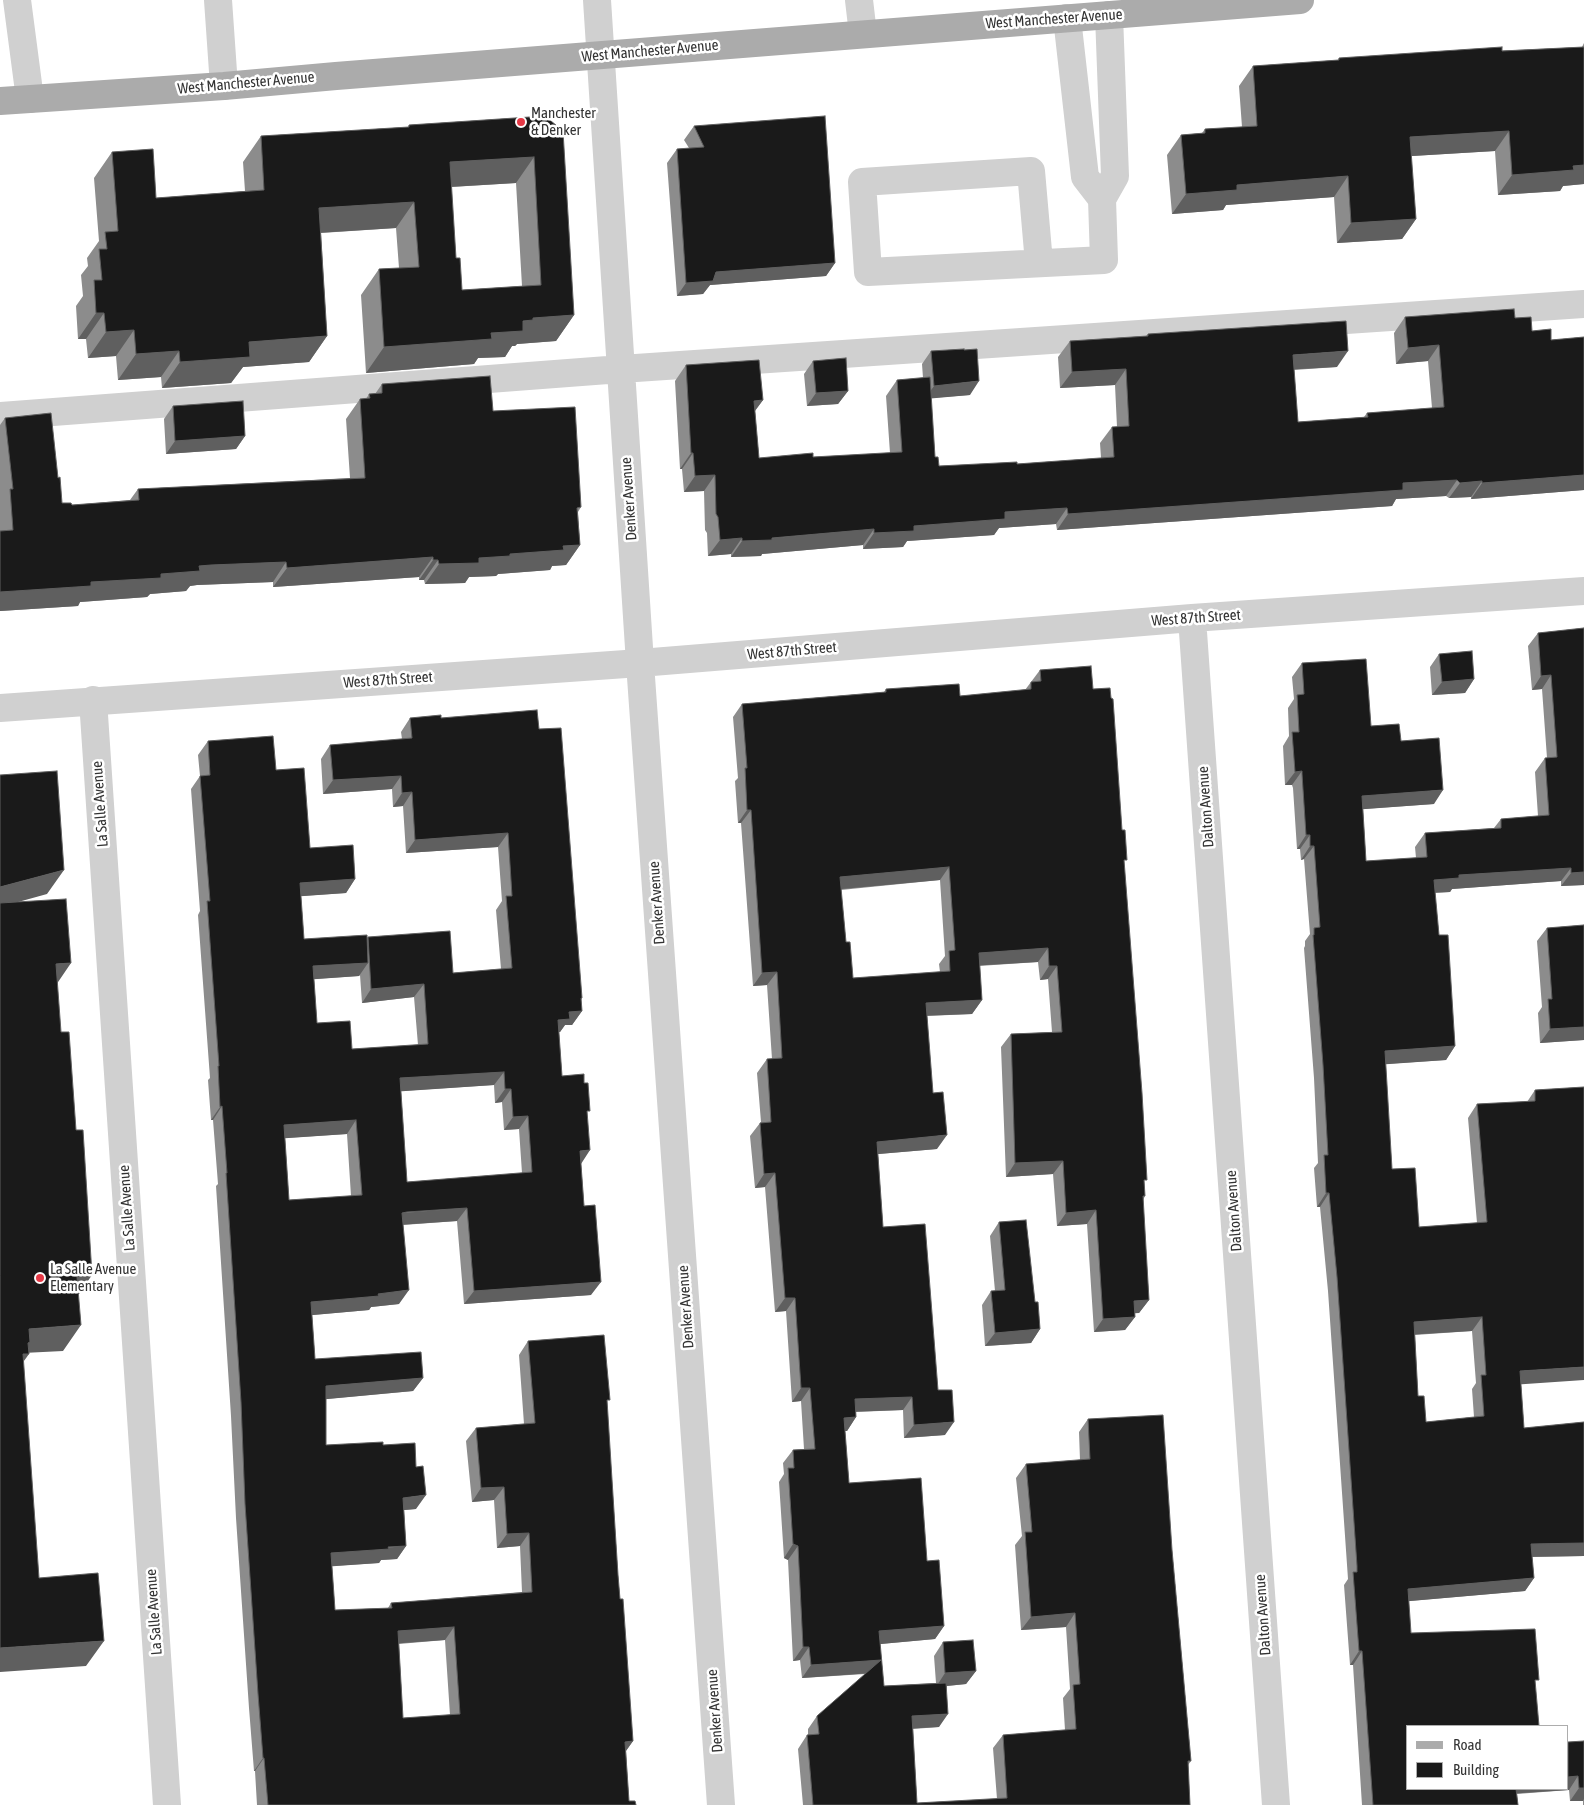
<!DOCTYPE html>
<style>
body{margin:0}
#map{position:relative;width:1584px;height:1805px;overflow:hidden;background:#fff;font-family:"Asap Condensed",sans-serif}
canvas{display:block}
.legend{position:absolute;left:1406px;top:1725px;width:162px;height:65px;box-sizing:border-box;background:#fff;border:1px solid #adadad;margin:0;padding:6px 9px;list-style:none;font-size:15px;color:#333}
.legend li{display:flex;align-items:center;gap:10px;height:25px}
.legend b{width:25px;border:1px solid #adadad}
</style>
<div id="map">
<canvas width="1584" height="1805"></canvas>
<ul class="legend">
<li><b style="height:6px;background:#ababab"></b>Road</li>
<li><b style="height:14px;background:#1a1a1a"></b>Building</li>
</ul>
</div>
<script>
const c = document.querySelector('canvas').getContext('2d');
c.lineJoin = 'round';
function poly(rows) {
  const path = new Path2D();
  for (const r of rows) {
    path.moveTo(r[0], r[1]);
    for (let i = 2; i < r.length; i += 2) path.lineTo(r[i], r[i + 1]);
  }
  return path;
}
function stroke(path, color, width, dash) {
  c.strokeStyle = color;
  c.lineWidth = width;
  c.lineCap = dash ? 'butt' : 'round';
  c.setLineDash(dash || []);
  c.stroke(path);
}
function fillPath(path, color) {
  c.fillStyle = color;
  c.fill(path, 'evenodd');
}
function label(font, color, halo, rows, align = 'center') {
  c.font = font + ' "Asap Condensed",sans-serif';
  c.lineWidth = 5;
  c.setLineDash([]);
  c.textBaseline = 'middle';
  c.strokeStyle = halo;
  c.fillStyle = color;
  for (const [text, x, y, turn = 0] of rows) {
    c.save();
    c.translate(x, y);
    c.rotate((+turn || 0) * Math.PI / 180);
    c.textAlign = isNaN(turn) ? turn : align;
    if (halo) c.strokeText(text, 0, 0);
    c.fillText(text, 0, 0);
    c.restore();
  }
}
stroke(poly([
 [17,0,30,99],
 [218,0,224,86],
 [597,0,640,663,721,1805],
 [859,0,863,34],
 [1067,18,1085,177,1102,199,1115,176,1109,15],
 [1039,263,1031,171,862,182,868,272,1104,260,1102,199],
 [0,416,621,369,1584,304],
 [1192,618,1276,1805],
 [93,700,167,1805],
 [0,708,640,663,1192,618,1584,591]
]), '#d0d0d0', 28);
stroke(poly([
 [0,101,224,86,336,76,1300,0]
]), '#ababab', 28);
fillPath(poly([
 [1584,43,1584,184,1563,186,1560,191,1498,195,1495,151,1411,156,1416,219,1402,239,1337,243,1334,197,1226,205,1223,210,1172,214,1167,155,1181,135,1202,133,1205,129,1242,127,1239,86,1253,66,1338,60,1339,58,1582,47],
 [545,116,574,315,556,341,517,344,515,346,512,346,505,357,478,358,474,364,366,373,361,295,379,269,399,268,396,228,321,233,327,336,309,362,243,367,231,383,162,388,161,377,118,380,116,356,88,358,86,339,78,339,76,306,83,296,81,275,88,266,87,258,99,241,94,178,112,152,156,198,245,191,243,162,261,136,408,127,409,125],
 [516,183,522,286,462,290,456,258,451,187],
 [694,126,835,263,826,276,710,285,703,294,677,296,667,163,677,149,689,148,684,140],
 [1405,317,1515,318,1532,331,1551,340,1584,337,1584,490,1471,499,1471,497,1449,498,1446,496,1396,499,1392,506,1057,530,1056,524,999,528,994,535,907,541,903,547,863,549,863,545,762,554,761,556,731,557,731,554,708,556,707,533,705,530,704,491,684,492,682,469,680,469,675,381,686,365,763,400,755,411,759,458,813,457,890,453,886,396,897,380,923,378,922,364,931,351,970,395,931,398,935,457,939,466,1017,464,1101,458,1100,443,1112,427,1117,427,1115,385,1060,388,1058,357,1070,341,1146,336,1148,334,1337,367,1294,370,1298,422,1364,417,1367,413,1432,408,1428,361,1396,364,1394,333],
 [813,361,848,391,838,404,807,406,804,374],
 [382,384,493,411,581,507,578,512,580,545,566,565,552,566,550,570,498,574,496,576,469,577,465,583,425,584,424,580,419,580,419,577,273,587,273,582,197,585,190,586,186,591,150,594,147,597,80,602,78,606,0,611,0,425,5,418,58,478,62,503,72,505,130,500,138,489,350,478,346,419,360,399,366,399,369,394,375,394],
 [173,406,245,436,236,449,166,454,164,419],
 [1584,628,1584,885,1561,886,1561,881,1452,889,1450,892,1435,893,1439,935,1455,1046,1446,1060,1385,1064,1392,1169,1419,1227,1477,1223,1468,1118,1477,1104,1527,1102,1535,1090,1584,1087,1521,1384,1524,1428,1584,1422,1584,1556,1532,1557,1534,1578,1525,1591,1409,1601,1408,1789,1584,1741,1584,1805,1583,1805,1583,1801,1570,1801,1569,1790,1517,1794,1518,1805,1362,1805,1353,1665,1350,1665,1344,1585,1348,1579,1328,1291,1320,1207,1317,1207,1314,1168,1318,1163,1314,1078,1304,948,1305,946,1305,941,1310,934,1304,859,1301,860,1300,849,1297,849,1293,788,1292,785,1285,785,1283,746,1289,736,1288,708,1294,699,1292,677,1302,663,1371,726,1401,741,1434,804,1363,809,1366,861,1416,858,1415,847,1425,833,1494,828,1501,819,1538,816,1535,772,1545,758,1547,758,1542,689,1532,690,1528,646,1538,633],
 [1472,1331,1476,1383,1472,1389,1474,1417,1426,1422,1418,1396,1415,1335],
 [1439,654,1474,679,1465,693,1432,695,1430,667],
 [1040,670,1093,689,1124,863,1145,1196,1143,1200,1149,1300,1139,1313,1135,1313,1135,1317,1125,1330,1094,1332,1087,1224,1057,1226,1053,1174,1006,1177,1001,1047,1011,1034,1052,1032,1048,979,1040,980,1038,962,979,966,982,1000,972,1014,927,1016,937,1149,878,1154,883,1227,938,1390,945,1435,904,1438,903,1410,856,1412,856,1417,847,1431,845,1431,849,1483,927,1561,944,1626,935,1639,880,1644,884,1686,936,1683,934,1656,943,1642,976,1671,966,1684,947,1686,939,1727,913,1729,917,1803,997,1799,993,1748,1003,1735,1065,1730,1063,1698,1070,1689,1066,1627,1021,1630,1015,1545,1022,1536,1016,1478,1026,1464,1080,1460,1079,1432,1088,1419,1172,1550,1191,1761,1188,1765,1190,1805,803,1805,798,1749,807,1735,808,1735,808,1729,817,1716,865,1674,802,1678,800,1660,793,1661,788,1560,784,1558,779,1482,784,1474,783,1463,793,1450,804,1449,801,1401,792,1402,786,1311,775,1312,765,1187,755,1188,750,1136,760,1123,761,1122,757,1073,767,1059,772,1059,767,985,753,986,741,823,738,823,735,781,738,778,733,717,742,704,884,692,886,689,960,696,1025,690],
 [940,880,945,956,939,964,940,972,853,978,846,942,841,890],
 [410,718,441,718,539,729,582,998,581,1000,582,1011,572,1025,565,1025,560,1032,559,1032,562,1076,587,1115,581,1163,591,1295,464,1304,457,1221,403,1225,399,1304,371,1307,369,1310,312,1315,315,1359,423,1378,413,1391,326,1399,326,1445,383,1445,416,1509,404,1510,406,1546,397,1559,381,1560,379,1563,332,1566,335,1610,388,1608,391,1603,522,1592,520,1546,497,1548,494,1500,472,1502,466,1441,476,1428,524,1424,519,1355,528,1341,607,1403,618,1575,633,1741,626,1751,629,1801,636,1805,257,1805,255,1771,254,1771,249,1708,236,1518,231,1416,216,1186,218,1184,213,1120,211,1120,208,1080,210,1078,198,915,200,911,191,789,200,776,198,755,208,741,276,770,310,848,355,879,346,893,301,896,304,939,367,938,368,937,453,973,501,969,496,910,502,901,498,847,406,853,403,806,393,807,392,789,323,794,321,759,330,745,402,739,401,732],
 [360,975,362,1003,414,997,418,1045,352,1049,317,1023,314,979,359,976],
 [494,1085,495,1103,502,1102,504,1130,519,1129,522,1173,407,1182,401,1091],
 [347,1134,351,1196,289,1200,285,1138],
 [445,1640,450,1715,403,1718,399,1644],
 [1584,925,1584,1040,1540,1043,1538,1013,1542,1007,1537,941,1547,928],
 [999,1222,1035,1302,1040,1329,1031,1343,985,1346,982,1305,991,1291,995,1291,990,1236]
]), '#8c8c8c');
fillPath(poly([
 [1509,131,1495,151,1396,157,1410,137],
 [534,157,516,183,432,188,450,162],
 [1584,165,1584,184,1563,186,1560,191,1498,195,1512,175,1573,166],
 [1348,176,1334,197,1226,205,1223,210,1172,214,1186,194,1237,185],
 [414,202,396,228,301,234,319,208],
 [1416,219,1402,239,1337,243,1351,223],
 [835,263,826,276,710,285,703,294,677,296,686,283,716,272],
 [96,313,104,313,86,339,78,339],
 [574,315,556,341,517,344,515,346,512,346,505,357,478,358,474,364,366,373,384,347,491,333,533,318],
 [134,330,116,356,88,358,106,332],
 [327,336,309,362,243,367,231,383,162,388,180,362,249,342],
 [1439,345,1428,361,1396,364,1408,348],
 [179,351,161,377,118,380,136,354],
 [1348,351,1337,367,1282,370,1293,355],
 [1126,369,1115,385,1060,388,1072,372],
 [979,381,970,395,925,399,934,386],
 [848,391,838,404,807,406,816,393],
 [763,400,751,416,754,401],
 [245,436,236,449,166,454,175,441],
 [691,453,693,453,682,469,680,469],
 [715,475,704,491,684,492,695,476],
 [1584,475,1584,490,1471,499,1482,483],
 [1457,480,1446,496,1396,499,1392,506,1057,530,1068,514,1403,483],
 [1482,481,1471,497,1449,498,1460,483],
 [1067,508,1056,524,999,528,994,535,907,541,903,547,863,549,874,533,914,526,1005,512],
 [874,529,863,545,762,554,761,556,731,557,742,541],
 [742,538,731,554,708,556,720,540],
 [580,545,566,565,552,566,550,570,498,574,496,576,469,577,465,583,425,584,439,564,479,558,563,546],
 [433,557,419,577,273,587,287,568],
 [433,560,438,560,424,580,419,580],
 [286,562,273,582,197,585,190,586,186,591,150,594,147,597,80,602,78,606,0,611,0,592,161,574,199,566,211,565],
 [1551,675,1542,689,1532,690,1541,676],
 [1474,679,1465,693,1432,695,1442,682],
 [1302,771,1292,785,1285,785,1295,772],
 [401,776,392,789,323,794,333,780],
 [1443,790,1434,804,1352,810,1362,796],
 [412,792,403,806,393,807,402,793],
 [747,810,751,810,741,823,738,823],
 [508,833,498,847,406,853,415,840],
 [1306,835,1310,835,1300,849,1297,849],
 [1310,846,1314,846,1304,859,1301,860],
 [949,867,940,880,831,890,840,877],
 [1571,868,1561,881,1452,889,1450,892,1424,893,1434,880,1459,875],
 [64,870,47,894,0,907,0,887],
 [1584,872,1584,885,1561,886,1571,873],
 [355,879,346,893,290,897,300,883],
 [1048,948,1038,962,969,966,979,953],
 [71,963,54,988,56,964],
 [368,963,359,976,303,980,313,966],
 [1049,966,1057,966,1048,979,1040,980],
 [777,972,767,985,753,986,762,973],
 [424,984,414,997,362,1003,371,989],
 [982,1000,972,1014,917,1016,926,1003],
 [582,1011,572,1025,565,1025,560,1032,549,1033,558,1020,569,1012],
 [1584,1027,1584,1040,1540,1043,1550,1029],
 [1455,1046,1446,1060,1375,1065,1385,1051],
 [504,1072,494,1085,391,1092,400,1078],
 [505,1089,511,1089,502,1102,495,1103],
 [222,1106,213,1120,211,1120,220,1107],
 [528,1116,519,1129,504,1130,513,1117],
 [356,1120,347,1134,274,1139,284,1125],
 [947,1135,937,1149,867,1155,877,1142],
 [590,1150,581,1164,580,1151],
 [1063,1161,1053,1174,1006,1177,1015,1163],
 [775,1173,765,1187,755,1188,764,1174],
 [1326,1193,1329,1193,1320,1207,1317,1207],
 [467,1208,457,1221,398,1225,402,1213],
 [1096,1210,1087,1224,1057,1226,1066,1213],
 [92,1275,75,1300,77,1277],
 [601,1282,591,1295,464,1304,474,1291],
 [409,1290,399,1304,371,1307,369,1310,302,1316,311,1302],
 [785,1298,795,1298,786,1311,775,1312],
 [1149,1300,1139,1313,1124,1314,1134,1301],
 [1135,1317,1125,1330,1094,1332,1103,1319],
 [1482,1317,1472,1331,1405,1335,1414,1322],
 [81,1325,63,1351,23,1353,29,1329],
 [1040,1329,1031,1343,985,1346,995,1333],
 [23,1354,29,1354,11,1379],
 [1584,1367,1584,1380,1511,1385,1520,1371],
 [423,1378,413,1391,317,1400,326,1386],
 [801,1388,810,1388,801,1401,792,1402],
 [912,1397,903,1410,845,1412,855,1399],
 [856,1417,847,1431,835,1431,844,1418],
 [954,1422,945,1435,904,1438,914,1425],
 [504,1487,494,1500,472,1502,481,1488],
 [426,1495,416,1509,393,1511,403,1498],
 [529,1533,520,1546,497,1548,507,1534],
 [1584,1543,1584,1556,1521,1557,1531,1544],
 [793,1544,798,1546,788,1560,784,1558],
 [406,1546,397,1559,381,1560,379,1563,322,1567,331,1553],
 [1534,1578,1525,1591,1399,1602,1408,1589],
 [1075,1613,1066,1627,1021,1630,1031,1617],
 [944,1626,935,1639,870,1645,879,1631],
 [454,1627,445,1640,389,1644,398,1631],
 [104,1641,86,1666,0,1672,0,1648],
 [803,1647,809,1647,800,1660,793,1661],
 [1359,1651,1362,1651,1353,1665,1350,1665],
 [881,1660,872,1673,802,1678,811,1665],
 [976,1671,966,1684,936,1687,945,1673],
 [948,1714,939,1727,903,1729,912,1716],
 [633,1741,623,1755,625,1742],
 [263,1758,264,1758,255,1771,254,1771],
 [1578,1776,1569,1790,1507,1794,1510,1789,1568,1789,1568,1777],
 [1579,1788,1584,1788,1584,1799,1583,1801,1570,1801]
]), '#5f5f5f');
const building = poly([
 [1502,47,1502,51,1584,47,1584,165,1573,166,1574,170,1512,175,1509,131,1410,137,1416,219,1351,223,1348,176,1237,185,1237,190,1186,194,1181,135,1205,133,1205,129,1257,126,1253,66,1339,60,1339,58,1502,47],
 [545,116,563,131,574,315,533,318,533,320,523,321,523,331,491,333,492,339,384,347,379,269,419,267,414,202,319,208,327,336,249,342,250,357,180,362,179,351,136,354,134,330,106,332,104,313,96,313,94,280,102,280,99,249,107,249,105,232,118,231,112,152,153,149,156,198,264,190,261,136,409,127,409,125,545,116],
 [534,157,541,285,462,290,460,258,456,258,450,162,534,157],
 [825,116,835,263,716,272,713,281,686,283,677,149,704,147,694,126,825,116],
 [1514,309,1515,318,1531,317,1532,331,1551,329,1551,340,1584,337,1584,475,1482,483,1482,481,1460,483,1457,480,1403,483,1403,490,1068,514,1067,508,1005,512,1005,519,914,526,914,531,874,533,874,529,772,538,772,540,742,541,742,538,720,540,718,517,716,514,715,475,695,476,693,453,691,453,686,365,759,360,763,400,754,401,759,458,813,453,813,457,902,452,897,380,930,377,935,457,938,457,939,466,1017,462,1017,464,1114,457,1112,427,1129,426,1126,369,1072,372,1070,341,1148,336,1148,334,1346,321,1348,351,1293,355,1298,422,1368,417,1367,413,1444,407,1439,345,1408,348,1405,317,1514,309],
 [964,349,964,350,977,349,979,381,934,386,931,351,964,349],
 [846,358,848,391,816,393,813,361,846,358],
 [490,376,493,411,575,407,581,507,577,508,580,545,563,546,564,550,510,554,510,556,479,558,479,563,439,564,438,560,433,560,433,557,287,568,286,562,211,565,199,566,200,571,161,574,161,578,91,582,91,586,0,592,0,531,13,530,10,489,13,489,5,418,51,413,58,478,60,477,62,503,71,503,72,505,139,500,138,489,365,478,360,399,370,398,369,394,382,393,382,384,490,376],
 [243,401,245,436,175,441,173,406,243,401],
 [1584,628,1584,872,1571,873,1571,868,1459,875,1459,878,1434,880,1439,935,1448,935,1455,1046,1385,1051,1392,1169,1415,1168,1419,1227,1487,1222,1477,1104,1535,1101,1535,1090,1584,1087,1584,1367,1520,1371,1524,1428,1584,1422,1584,1543,1531,1544,1534,1578,1408,1589,1411,1633,1535,1629,1539,1680,1535,1680,1539,1726,1408,1726,1408,1789,1516,1789,1518,1805,1373,1805,1362,1651,1359,1651,1353,1572,1357,1572,1357,1566,1337,1277,1329,1193,1326,1193,1324,1155,1328,1155,1323,1065,1313,935,1314,935,1314,928,1320,927,1314,846,1310,846,1310,835,1306,835,1302,774,1302,771,1295,772,1292,732,1299,732,1297,695,1304,694,1302,663,1366,659,1371,726,1399,724,1401,741,1439,738,1443,790,1362,796,1366,861,1427,857,1425,833,1501,828,1501,819,1549,815,1545,758,1557,757,1551,675,1541,676,1538,633,1584,628],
 [1482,1317,1486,1375,1481,1375,1484,1416,1426,1422,1424,1396,1418,1396,1414,1322,1482,1317],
 [1472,651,1474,679,1442,682,1439,654,1472,651],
 [1091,666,1093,689,1110,688,1111,698,1113,699,1122,830,1125,830,1127,860,1124,860,1142,1093,1147,1180,1144,1180,1145,1196,1143,1196,1149,1300,1134,1301,1135,1317,1103,1319,1096,1210,1066,1213,1063,1161,1015,1163,1011,1034,1062,1032,1057,966,1049,966,1048,948,979,953,982,1000,926,1003,933,1093,943,1092,947,1135,877,1142,883,1227,925,1224,938,1390,952,1390,954,1422,914,1425,912,1397,855,1399,856,1417,844,1418,849,1483,921,1478,927,1561,939,1560,944,1626,879,1631,884,1686,946,1683,948,1714,912,1716,917,1803,1007,1798,1003,1735,1076,1729,1073,1685,1080,1684,1075,1613,1031,1617,1025,1532,1032,1532,1026,1464,1090,1459,1088,1419,1163,1415,1172,1550,1191,1761,1188,1761,1190,1805,813,1805,807,1735,819,1734,817,1716,881,1660,811,1665,809,1647,803,1647,798,1546,793,1544,788,1468,794,1468,793,1450,815,1449,810,1388,801,1388,795,1298,785,1298,775,1173,764,1174,760,1123,771,1122,767,1059,782,1058,777,972,762,973,751,810,747,810,745,768,747,768,742,704,886,692,886,689,959,684,960,696,1031,689,1031,682,1041,681,1040,670,1091,666],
 [949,867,955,950,949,951,950,971,853,978,850,942,846,942,840,877,949,867],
 [537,710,539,729,561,728,582,998,581,998,582,1011,569,1012,570,1019,558,1020,562,1076,584,1074,584,1083,588,1083,590,1111,587,1111,590,1150,580,1151,584,1206,595,1205,601,1282,474,1291,467,1208,407,1212,402,1213,409,1290,378,1294,379,1296,311,1302,315,1359,421,1352,423,1378,326,1386,326,1445,383,1442,383,1445,415,1443,416,1467,423,1466,426,1495,403,1498,406,1546,388,1547,389,1549,331,1553,335,1610,392,1608,391,1603,532,1592,529,1533,507,1534,504,1487,481,1488,476,1428,535,1423,528,1341,604,1335,610,1400,607,1400,618,1575,620,1599,623,1599,633,1741,625,1742,629,1801,635,1801,636,1805,268,1805,264,1758,263,1758,258,1694,245,1504,241,1402,226,1173,227,1173,222,1106,220,1107,218,1066,219,1066,207,901,210,901,200,776,210,775,208,741,273,736,276,770,304,768,310,848,353,845,355,879,300,883,304,939,367,935,368,963,313,966,317,1023,350,1021,352,1049,428,1044,424,984,371,989,368,937,450,931,453,973,512,968,506,896,512,896,508,833,415,840,412,792,402,793,401,776,333,780,330,745,412,738,410,718,441,715,441,718,537,710],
 [504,1072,505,1089,511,1089,513,1117,528,1116,532,1172,407,1182,400,1078,504,1072],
 [356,1120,362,1195,289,1200,284,1125,356,1120],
 [454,1627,460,1714,403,1718,398,1631,454,1627],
 [57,771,64,870,0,887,0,775,57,771],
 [66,899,71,963,56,964,61,1032,69,1032,76,1130,83,1130,92,1275,77,1277,81,1325,29,1329,30,1342,28,1343,29,1354,23,1354,39,1578,98,1573,104,1641,0,1648,0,903,66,899],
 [1584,925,1584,1027,1550,1029,1548,999,1552,999,1547,928,1584,925],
 [1026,1220,1035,1302,1038,1302,1040,1329,995,1333,991,1291,1005,1290,999,1222,1026,1220],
 [973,1640,976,1671,945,1673,943,1642,973,1640],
 [1584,1741,1584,1788,1579,1788,1578,1776,1568,1777,1568,1742,1584,1741]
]);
fillPath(building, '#1a1a1a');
stroke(building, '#5f5f5f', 1);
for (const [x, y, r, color] of [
 [521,122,5,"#e63946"],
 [40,1278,5,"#e63946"]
]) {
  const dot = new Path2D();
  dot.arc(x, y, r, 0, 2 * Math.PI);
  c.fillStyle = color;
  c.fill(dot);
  stroke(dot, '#fff', 2);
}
label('15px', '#333', '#fff', [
 ["West Manchester Avenue",1054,19,-4],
 ["West Manchester Avenue",650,51,-5],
 ["West Manchester Avenue",246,83,-5],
 ["Denker Avenue",629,499,-94],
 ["West 87th Street",1196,618,-4],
 ["West 87th Street",792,651,-5],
 ["West 87th Street",388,680,-4],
 ["La Salle Avenue",100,804,-94],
 ["Dalton Avenue",1206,807,-94],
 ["Denker Avenue",657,903,-94],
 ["La Salle Avenue",127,1208,-94],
 ["Dalton Avenue",1234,1211,-94],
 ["Denker Avenue",686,1307,-94],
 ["La Salle Avenue",154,1612,-94],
 ["Dalton Avenue",1263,1615,-94],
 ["Denker Avenue",715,1711,-94]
]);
label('15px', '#333', '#fff', [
 ["Manchester",531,113],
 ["& Denker",531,130],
 ["La Salle Avenue",50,1269],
 ["Elementary",50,1286]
], 'left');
</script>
